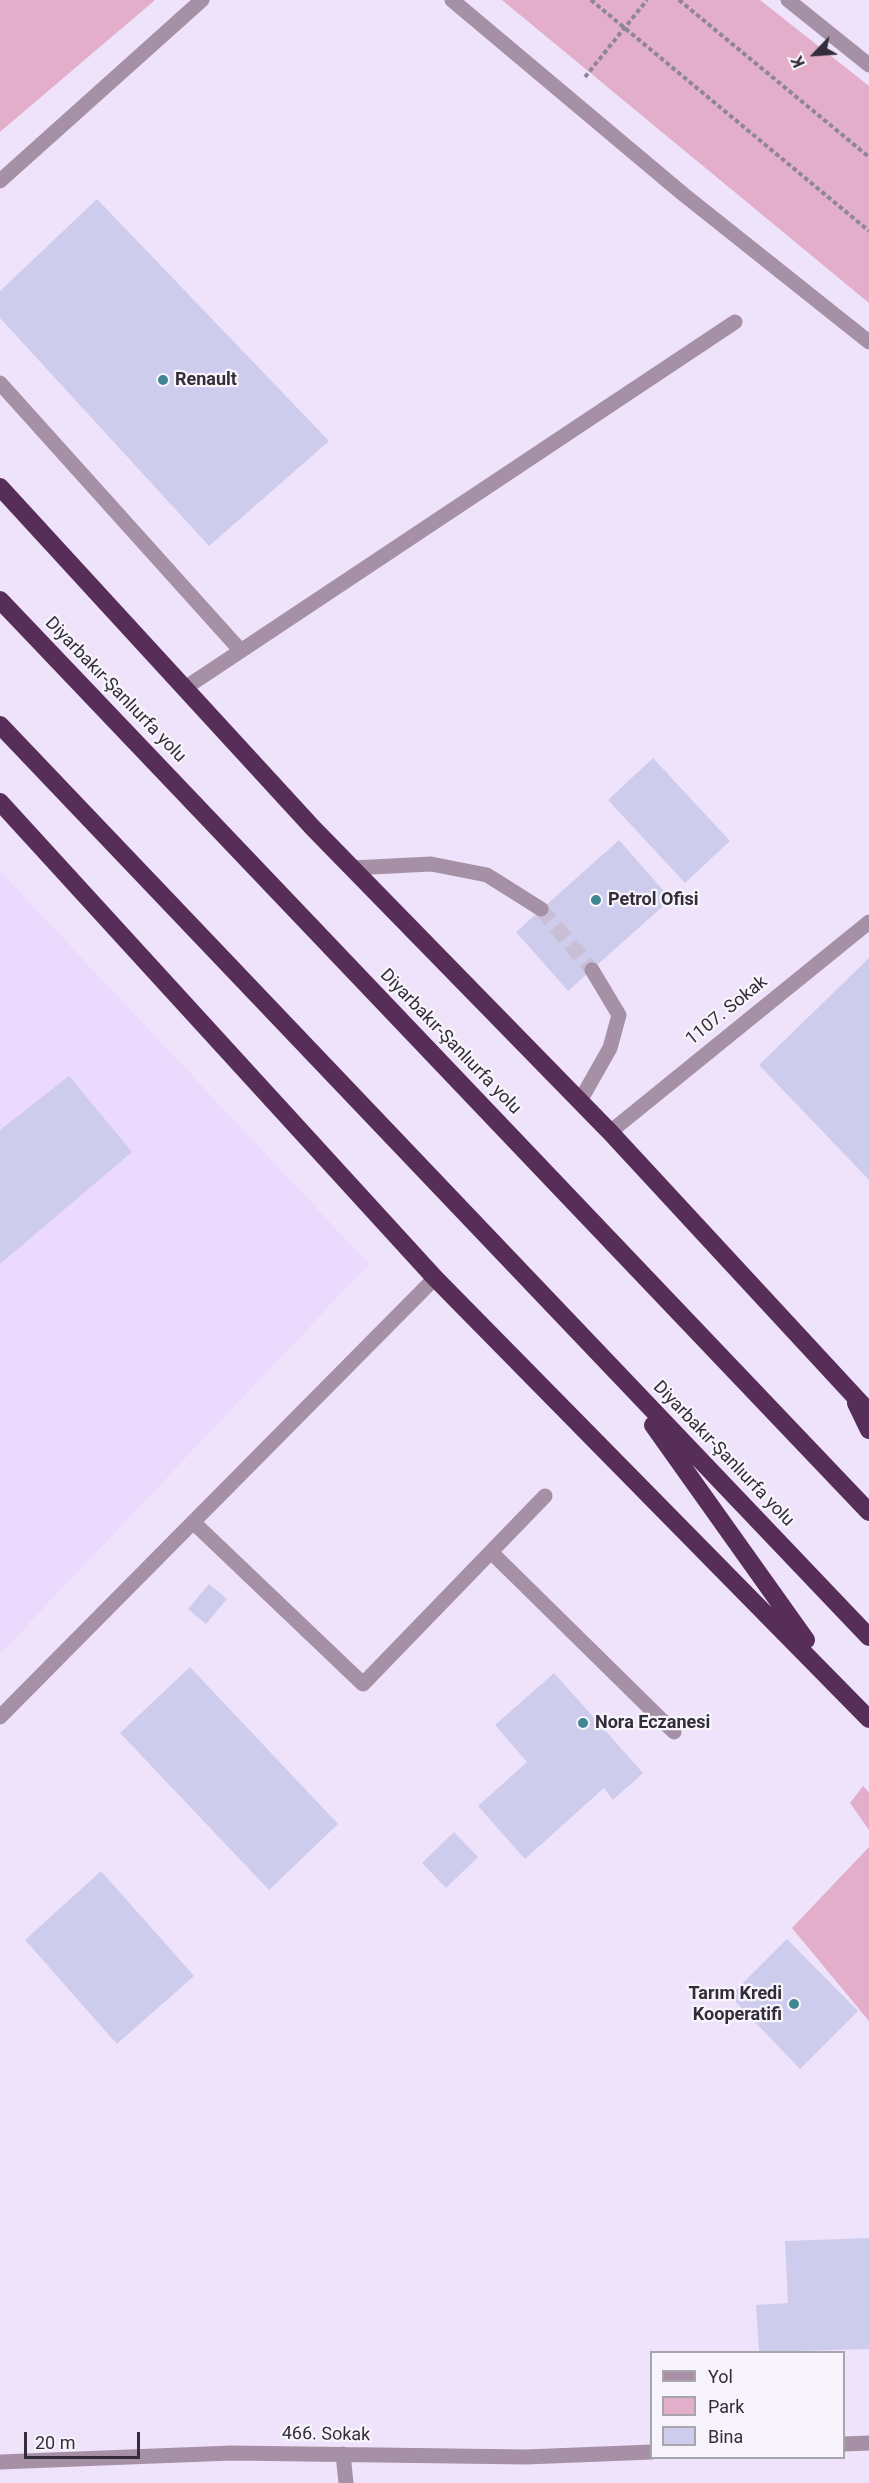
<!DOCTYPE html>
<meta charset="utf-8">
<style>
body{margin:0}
#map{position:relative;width:869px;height:2483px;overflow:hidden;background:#efe3fc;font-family:Roboto,sans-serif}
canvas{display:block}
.legend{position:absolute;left:650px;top:2351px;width:195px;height:108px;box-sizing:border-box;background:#f7f5fb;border:2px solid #a9a5ad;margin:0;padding:8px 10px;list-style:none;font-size:18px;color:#332d39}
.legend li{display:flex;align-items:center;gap:12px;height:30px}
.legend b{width:30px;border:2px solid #a9a5ad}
.north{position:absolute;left:785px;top:24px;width:60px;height:60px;-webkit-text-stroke:4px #f7f5fb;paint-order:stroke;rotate:245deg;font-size:16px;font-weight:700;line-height:24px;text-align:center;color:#332d39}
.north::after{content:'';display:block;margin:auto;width:21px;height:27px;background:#332d39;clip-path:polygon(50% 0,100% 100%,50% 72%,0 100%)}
.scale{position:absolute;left:24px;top:2432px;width:116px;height:27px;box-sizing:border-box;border:3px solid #332d39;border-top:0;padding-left:8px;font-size:18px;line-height:21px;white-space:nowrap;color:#332d39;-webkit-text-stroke:4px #f7f5fb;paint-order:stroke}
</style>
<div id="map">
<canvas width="869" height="2483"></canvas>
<ul class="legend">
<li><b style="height:8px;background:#a690a5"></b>Yol</li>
<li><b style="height:16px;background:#e2aec9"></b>Park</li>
<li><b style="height:16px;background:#ceccec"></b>Bina</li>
</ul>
<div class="north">K</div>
<div class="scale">20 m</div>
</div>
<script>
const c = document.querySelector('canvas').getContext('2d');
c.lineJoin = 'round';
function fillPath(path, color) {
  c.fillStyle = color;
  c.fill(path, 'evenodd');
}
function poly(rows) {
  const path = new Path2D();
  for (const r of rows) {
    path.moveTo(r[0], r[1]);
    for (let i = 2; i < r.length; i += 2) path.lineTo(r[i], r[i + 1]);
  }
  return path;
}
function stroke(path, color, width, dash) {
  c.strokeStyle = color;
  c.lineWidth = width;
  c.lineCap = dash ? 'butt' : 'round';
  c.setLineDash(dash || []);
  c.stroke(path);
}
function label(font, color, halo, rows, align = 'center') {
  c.font = font + ' Roboto,sans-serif';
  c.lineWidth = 4.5;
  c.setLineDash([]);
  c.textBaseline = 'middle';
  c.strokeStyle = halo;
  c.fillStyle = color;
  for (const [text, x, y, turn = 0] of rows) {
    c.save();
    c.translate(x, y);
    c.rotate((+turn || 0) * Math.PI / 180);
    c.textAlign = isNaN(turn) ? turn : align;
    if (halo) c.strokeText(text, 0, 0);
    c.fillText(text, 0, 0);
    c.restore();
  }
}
fillPath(poly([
 [0,871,369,1264,0,1654]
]), '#ebd9fe');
fillPath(poly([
 [0,0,155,0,0,132],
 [502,0,760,0,869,86,869,303],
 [863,1786,869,1792,869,1830,850,1803],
 [869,1847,869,2021,792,1928]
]), '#e2aec9');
fillPath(poly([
 [97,199,329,441,209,546,0,318,0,291],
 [653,758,730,841,685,883,608,800],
 [619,840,671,899,568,991,516,932],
 [869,958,869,1180,759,1065],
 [69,1076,132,1152,0,1264,0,1130],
 [209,1584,227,1599,206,1624,188,1609],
 [190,1667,338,1824,269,1890,120,1733],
 [554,1673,643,1773,613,1800,604,1788,525,1859,478,1806,527,1762,495,1725],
 [454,1832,478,1857,446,1888,422,1863],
 [101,1871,194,1976,117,2044,25,1940],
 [787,1939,858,2011,800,2069,730,1996],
 [869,2238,869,2349,759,2352,756,2305,788,2303,785,2241]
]), '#ceccec');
stroke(poly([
 [541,909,592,970]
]), '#c9bfd5', 15, [15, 8]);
stroke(poly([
 [591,0,869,231],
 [679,0,869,157],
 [585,77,647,0]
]), '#8e8597', 4, [4.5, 3]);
stroke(poly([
 [452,0,683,194,869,342],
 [788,0,869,65],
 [0,181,202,0],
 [0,383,241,651],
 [185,688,735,322],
 [352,868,431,864,487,875,541,909],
 [580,1101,610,1048,619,1015,592,970],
 [610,1132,869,922],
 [193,1522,363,1684,545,1496],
 [491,1552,674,1732],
 [0,1717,435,1278],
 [844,2444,869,2443],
 [343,2454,346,2483],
 [0,2462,232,2453,526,2457,652,2452]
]), '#a690a5', 15);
stroke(poly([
 [0,487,313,828,610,1132,869,1412],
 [0,600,869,1512],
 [0,725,869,1637],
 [0,802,435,1278,869,1719],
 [856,1403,869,1430],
 [653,1425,806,1640]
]), '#572e58', 18);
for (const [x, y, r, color] of [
 [163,380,6,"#408592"],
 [596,900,6,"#408592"],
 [583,1723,6,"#408592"],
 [794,2004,6,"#408592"]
]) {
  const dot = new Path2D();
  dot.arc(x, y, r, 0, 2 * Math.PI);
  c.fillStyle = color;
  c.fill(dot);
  stroke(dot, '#f7f5fb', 2);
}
label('bold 18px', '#332d39', '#f7f5fb', [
 ["Renault",175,380],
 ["Petrol Ofisi",608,900],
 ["Nora Eczanesi",595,1723],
 ["Tarım Kredi",782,1994,"right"],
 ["Kooperatifi",782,2015,"right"]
], 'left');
label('18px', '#332d39', '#f7f5fb', [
 ["Diyarbakır-Şanlıurfa yolu",115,690,46],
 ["1107. Sokak",727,1011,-39],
 ["Diyarbakır-Şanlıurfa yolu",450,1042,46],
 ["Diyarbakır-Şanlıurfa yolu",723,1454,46],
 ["466. Sokak",326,2435,1]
]);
</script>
